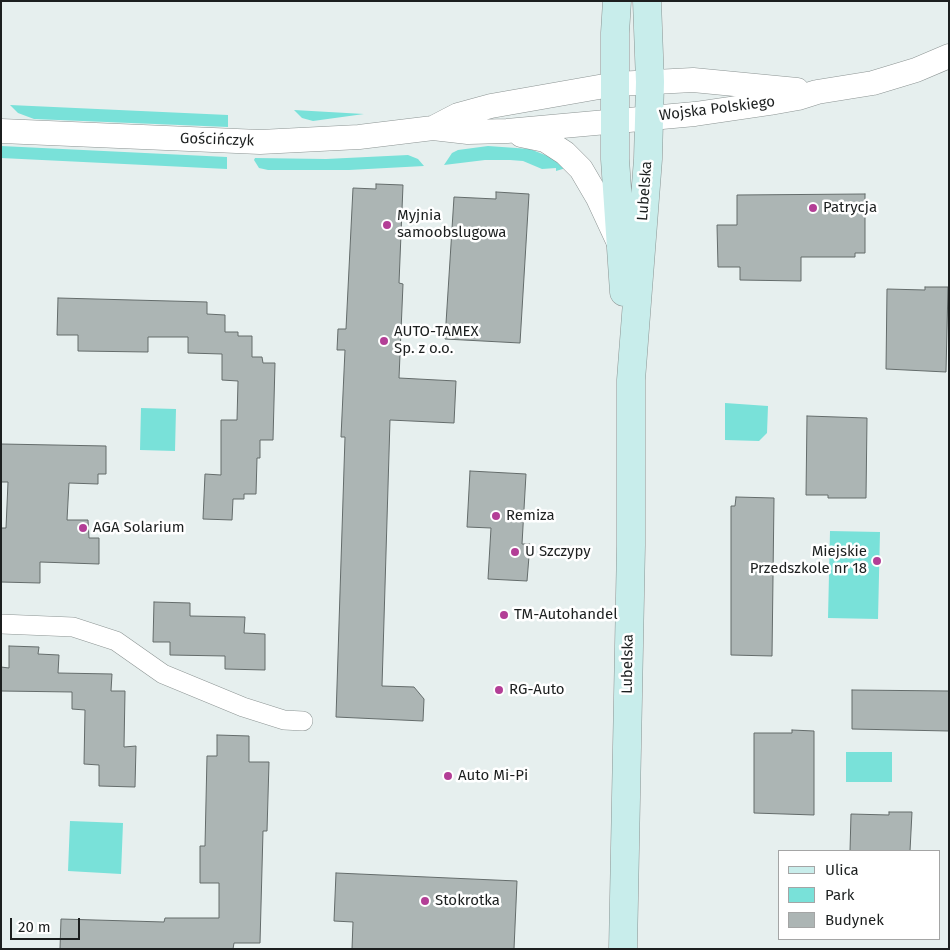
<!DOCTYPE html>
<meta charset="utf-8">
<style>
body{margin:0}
#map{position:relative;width:950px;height:950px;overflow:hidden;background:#e6efee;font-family:"Fira Sans",sans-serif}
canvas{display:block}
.frame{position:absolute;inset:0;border:2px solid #1c1f1f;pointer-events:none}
.legend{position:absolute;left:778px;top:850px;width:162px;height:90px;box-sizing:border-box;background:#fff;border:1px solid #a4a5a5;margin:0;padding:6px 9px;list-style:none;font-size:15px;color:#1c1f1f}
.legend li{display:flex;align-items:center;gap:10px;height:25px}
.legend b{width:25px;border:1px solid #a4a5a5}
.scale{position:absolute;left:10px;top:918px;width:70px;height:22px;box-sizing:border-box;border:2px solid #1c1f1f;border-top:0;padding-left:6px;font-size:15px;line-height:18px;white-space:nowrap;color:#1c1f1f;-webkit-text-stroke:4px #fff;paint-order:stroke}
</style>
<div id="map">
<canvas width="950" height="950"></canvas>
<div class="frame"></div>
<ul class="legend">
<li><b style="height:6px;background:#c8edeb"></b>Ulica</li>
<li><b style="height:14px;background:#79e1d9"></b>Park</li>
<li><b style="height:14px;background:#acb5b4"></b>Budynek</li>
</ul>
<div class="scale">20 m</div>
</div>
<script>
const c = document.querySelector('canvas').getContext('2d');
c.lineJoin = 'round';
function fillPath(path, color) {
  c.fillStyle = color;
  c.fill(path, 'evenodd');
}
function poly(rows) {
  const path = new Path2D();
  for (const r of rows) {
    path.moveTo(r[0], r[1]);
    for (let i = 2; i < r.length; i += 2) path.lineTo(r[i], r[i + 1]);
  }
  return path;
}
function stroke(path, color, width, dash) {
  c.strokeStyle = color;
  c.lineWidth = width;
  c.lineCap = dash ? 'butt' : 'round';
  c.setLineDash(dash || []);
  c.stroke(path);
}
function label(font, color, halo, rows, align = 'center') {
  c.font = font + ' "Fira Sans",sans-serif';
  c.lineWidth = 5;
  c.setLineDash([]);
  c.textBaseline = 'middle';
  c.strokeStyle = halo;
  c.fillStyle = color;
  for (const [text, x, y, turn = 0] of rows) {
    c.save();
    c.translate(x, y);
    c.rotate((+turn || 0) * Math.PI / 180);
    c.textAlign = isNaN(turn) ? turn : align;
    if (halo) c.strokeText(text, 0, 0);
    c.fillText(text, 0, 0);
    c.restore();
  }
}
fillPath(poly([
 [10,105,228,115,228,127,34,119,18,113],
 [294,110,364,114,313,121,302,118],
 [1,146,227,157,227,169,1,158],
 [488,146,530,149,555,159,566,168,556,171,556,168,542,169,523,161,510,160,485,160,444,165,452,153,458,150],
 [408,155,418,159,424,166,349,170,268,170,259,168,254,160,255,158,326,159],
 [725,403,768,406,767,433,759,441,725,440],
 [141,408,176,409,175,451,140,450],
 [830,531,880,532,878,619,828,618],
 [846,752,892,752,892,782,846,782],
 [70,821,123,823,121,874,68,871]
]), '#79e1d9');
const building = poly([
 [376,184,403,185,399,283,403,284,399,378,456,381,454,423,390,420,382,686,414,687,424,699,423,721,336,717,345,437,341,437,345,350,337,350,338,329,346,329,353,188,376,189,376,184],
 [496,192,529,194,520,343,445,339,454,197,496,199,496,192],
 [865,194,865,253,855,253,855,257,801,257,801,281,740,280,740,267,718,267,717,225,737,225,737,195,865,194],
 [925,287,948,287,946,372,886,369,887,289,925,290,925,287],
 [58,298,207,302,207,314,225,315,225,332,238,332,238,336,252,336,252,357,262,357,263,363,275,363,273,440,260,440,260,458,257,458,256,494,244,494,244,499,233,499,232,520,203,519,205,474,221,475,221,420,237,420,238,381,222,380,222,354,188,353,188,337,148,337,148,352,78,351,78,335,57,335,58,298],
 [807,416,867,418,866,498,828,498,828,495,806,495,807,416],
 [1,444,106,446,106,474,98,474,98,484,69,483,67,520,88,520,89,538,99,538,99,564,40,562,40,583,1,582,1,528,6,528,8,482,1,482,1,444],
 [470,471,526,474,522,544,530,544,527,581,488,579,491,528,467,527,470,471],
 [736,497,774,498,772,656,731,655,731,506,735,506,736,497],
 [154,602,190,603,190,616,245,617,244,633,265,634,265,670,225,669,225,656,170,655,170,642,153,642,154,602],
 [9,646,39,647,38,654,59,655,58,673,112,674,111,691,125,691,124,747,136,746,135,787,99,786,99,765,84,764,85,710,72,709,72,692,1,691,1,667,9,668,9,646],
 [852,690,949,691,949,731,852,729,852,690],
 [792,730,814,731,814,815,754,813,754,733,792,733,792,730],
 [217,735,249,736,249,762,269,762,267,831,263,831,260,943,234,943,233,949,60,949,61,919,164,922,165,918,219,918,219,883,200,883,200,846,205,846,207,756,217,756,217,735],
 [889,812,912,812,910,851,850,851,851,814,889,815,889,812],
 [336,873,517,881,514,949,352,949,353,922,334,921,336,873]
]);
fillPath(building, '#acb5b4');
stroke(building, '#646c6b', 1);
const minor = poly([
 [1,624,73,627,116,641,163,674,243,707,284,720,303,721]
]);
const tertiary = poly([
 [433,128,458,115,491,106,616,84,693,80,797,90],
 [1,131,260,142,359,137,433,128,468,132,507,131,695,114,770,103,798,98,817,92,873,83,916,70,949,56],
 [521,135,545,140,565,153,581,169,598,198,618,241]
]);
const secondary = poly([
 [617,1,615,33,615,159,624,292],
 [623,949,631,545,631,380,648,159,650,82,647,1]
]);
stroke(minor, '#8c9493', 20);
stroke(tertiary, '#8c9493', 25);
stroke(secondary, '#8c9493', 29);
stroke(minor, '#fff', 19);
stroke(tertiary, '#fff', 24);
stroke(secondary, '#c8edeb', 28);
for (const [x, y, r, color] of [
 [813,208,5,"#b33e96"],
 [387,225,5,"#b33e96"],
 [384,341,5,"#b33e96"],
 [496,516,5,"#b33e96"],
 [83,528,5,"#b33e96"],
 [515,552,5,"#b33e96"],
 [877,561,5,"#b33e96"],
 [504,615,5,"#b33e96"],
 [499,690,5,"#b33e96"],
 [448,776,5,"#b33e96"],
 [425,901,5,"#b33e96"]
]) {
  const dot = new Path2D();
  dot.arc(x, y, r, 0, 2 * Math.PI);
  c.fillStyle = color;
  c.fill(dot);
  stroke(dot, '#fff', 2);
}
label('15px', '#1c1f1f', '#fff', [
 ["Wojska Polskiego",717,109,-7],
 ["Gościńczyk",217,140,2],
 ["Lubelska",645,191,-86],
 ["Lubelska",628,664,-89]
]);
label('15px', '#1c1f1f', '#fff', [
 ["Patrycja",823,208],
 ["Myjnia",397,216],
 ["samoobslugowa",397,233],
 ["AUTO-TAMEX",394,332],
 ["Sp. z o.o.",394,349],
 ["Remiza",506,516],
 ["AGA Solarium",93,528],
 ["U Szczypy",525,552],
 ["Miejskie",867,552,"right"],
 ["Przedszkole nr 18",867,569,"right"],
 ["TM-Autohandel",514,615],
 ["RG-Auto",509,690],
 ["Auto Mi-Pi",458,776],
 ["Stokrotka",435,901]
], 'left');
</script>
